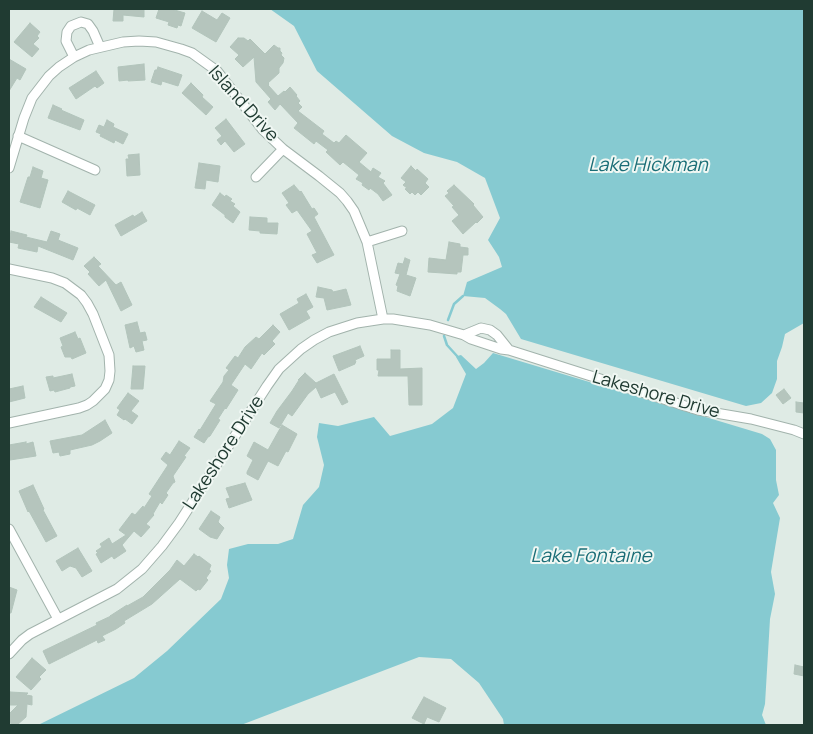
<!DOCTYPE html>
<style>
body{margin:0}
#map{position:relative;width:813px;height:734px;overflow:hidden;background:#dfebe5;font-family:Manrope,sans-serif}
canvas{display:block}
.frame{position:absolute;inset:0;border:10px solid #203b32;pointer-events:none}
</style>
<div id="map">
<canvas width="813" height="734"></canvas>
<div class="frame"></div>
</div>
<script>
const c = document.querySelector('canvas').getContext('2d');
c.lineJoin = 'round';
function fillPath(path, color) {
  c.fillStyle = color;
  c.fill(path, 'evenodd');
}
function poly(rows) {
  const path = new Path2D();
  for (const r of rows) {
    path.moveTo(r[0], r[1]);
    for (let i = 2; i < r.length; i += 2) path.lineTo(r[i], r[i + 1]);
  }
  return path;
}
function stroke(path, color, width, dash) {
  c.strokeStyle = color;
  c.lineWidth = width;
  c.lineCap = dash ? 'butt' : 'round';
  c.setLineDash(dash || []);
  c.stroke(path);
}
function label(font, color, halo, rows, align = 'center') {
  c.font = font + ' Manrope,sans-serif';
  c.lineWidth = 4;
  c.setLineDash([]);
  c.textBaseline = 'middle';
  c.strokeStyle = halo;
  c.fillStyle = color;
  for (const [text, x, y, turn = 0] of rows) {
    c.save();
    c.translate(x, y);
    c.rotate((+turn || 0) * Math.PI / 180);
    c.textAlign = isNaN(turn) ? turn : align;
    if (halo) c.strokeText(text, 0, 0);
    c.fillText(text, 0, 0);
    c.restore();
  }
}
fillPath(poly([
 [270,9,804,9,804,323,785,334,782,347,777,361,777,379,772,393,761,403,746,406,521,339,506,314,500,309,485,298,463,296,467,282,502,267,499,257,488,240,500,218,485,178,457,162,424,153,392,136,317,71,294,26],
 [493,353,762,434,770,439,776,450,776,480,779,495,773,503,780,518,771,572,775,594,770,619,765,704,762,715,766,725,504,725,503,719,479,683,451,659,419,657,241,725,38,725,134,678,167,651,221,599,229,578,227,565,229,549,248,544,278,544,293,539,303,505,319,487,324,465,317,437,319,423,338,426,374,417,390,436,432,424,453,408,466,374,456,357,457,356,461,355,476,369,484,363]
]), '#86cad1');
stroke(poly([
 [448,320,454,304,463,296],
 [444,336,447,345,457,356]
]), '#86cad1', 2.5);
const building = poly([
 [114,9,144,9,144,17,123,15,123,21,113,21,114,9],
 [159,9,171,9,185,13,181,26,178,25,177,28,168,25,169,22,156,18,159,9],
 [202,11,217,20,222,13,230,18,216,42,192,28,202,11],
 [30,23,40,32,37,36,39,38,33,44,39,49,32,57,14,42,30,23],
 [238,38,244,38,248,41,250,39,265,54,274,45,278,48,280,48,280,51,282,53,281,55,284,58,283,63,279,68,279,73,268,83,269,84,268,85,278,96,284,91,285,92,290,87,297,95,296,96,300,101,298,103,302,107,298,111,324,131,322,134,334,143,336,141,339,143,346,135,367,153,359,162,371,172,373,168,381,173,378,177,385,181,383,183,392,195,383,201,378,194,370,188,369,190,362,185,363,183,356,179,359,175,343,162,340,165,326,152,328,150,316,141,314,144,294,128,298,123,280,104,275,110,268,102,271,99,256,82,254,57,243,67,235,59,239,55,230,47,238,38],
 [9,59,26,69,20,80,17,78,9,91,9,59],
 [144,64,145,80,128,81,128,80,119,81,118,67,144,64],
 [158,67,182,75,178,86,162,81,161,85,151,82,155,70,157,70,158,67],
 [96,71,104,83,97,88,95,86,76,99,69,88,96,71],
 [191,83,203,95,202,97,213,107,206,115,182,93,191,83],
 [53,105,62,109,61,110,84,120,80,130,48,118,53,105],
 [226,119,245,144,234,152,225,141,221,145,217,140,222,136,215,128,226,119],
 [107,120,114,124,113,127,128,134,123,144,115,140,114,143,100,136,101,134,96,132,99,125,104,127,107,120],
 [139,154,140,175,127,176,126,159,129,159,128,155,139,154],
 [199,163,220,166,218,182,206,180,205,189,195,188,199,163],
 [411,166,416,171,417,169,428,179,425,183,429,187,421,195,418,192,415,195,412,192,410,194,405,189,407,188,403,185,406,182,401,178,411,166],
 [33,167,43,171,41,178,48,180,40,208,20,202,28,177,30,177,33,167],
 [294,185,300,192,301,191,312,209,314,208,318,214,314,217,334,255,317,263,312,255,317,253,307,234,312,231,297,210,292,213,286,205,289,203,282,193,294,185],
 [454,185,474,204,473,205,483,217,477,223,476,222,463,234,452,221,459,215,452,207,454,206,445,196,449,193,447,191,454,185],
 [68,191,95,205,90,215,77,208,76,210,62,202,68,191],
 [220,193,225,197,226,195,232,199,230,201,235,204,233,206,240,212,233,223,225,217,225,215,212,205,220,193],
 [142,212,147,221,121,236,115,225,133,215,134,217,142,212],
 [250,217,267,218,267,223,278,223,277,234,260,233,260,231,249,230,250,217],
 [11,231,27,235,26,237,47,242,51,231,60,234,58,240,78,248,73,260,38,246,37,252,18,248,19,244,9,242,11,231],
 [449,242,460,244,460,247,468,248,468,255,463,255,461,272,457,272,457,274,428,272,429,258,446,260,449,242],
 [94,257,101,264,98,266,116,285,121,282,132,305,121,311,106,280,99,286,88,274,90,272,84,266,94,257],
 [405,258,410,260,406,275,416,278,410,296,397,291,398,286,396,285,400,274,395,273,398,263,403,264,405,258],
 [318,287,332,290,333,292,346,289,351,305,327,310,324,298,316,297,318,287],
 [306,294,313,307,306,311,310,318,289,330,280,314,299,303,297,299,306,294],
 [41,297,67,313,61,322,34,307,41,297],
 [137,322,140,333,145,332,147,340,142,341,144,350,136,352,134,346,130,348,125,325,137,322],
 [273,325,280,332,272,341,275,344,264,355,262,353,251,369,245,364,231,385,238,390,226,409,225,408,218,419,220,420,210,436,208,437,204,443,194,437,199,429,200,430,216,404,210,401,223,382,224,376,229,370,226,368,235,356,238,358,245,347,256,337,259,339,273,325],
 [75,332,78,339,80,338,86,353,72,359,71,357,65,357,61,347,63,346,60,338,75,332],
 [360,346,364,356,355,360,356,362,355,363,355,364,339,371,333,356,360,346],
 [391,350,400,350,400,369,422,368,422,405,409,405,408,376,378,376,379,370,377,370,377,359,391,359,391,350],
 [133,366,145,366,143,389,131,389,133,366],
 [305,373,316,383,334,374,348,402,342,405,335,392,321,398,316,387,308,394,292,416,288,413,279,428,270,423,277,411,292,391,299,380,298,380,305,373],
 [72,374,75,386,70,387,70,388,55,392,54,390,50,391,46,377,53,376,53,378,72,374],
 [23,386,25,398,9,402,9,389,23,386],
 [784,389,791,398,783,404,776,395,784,389],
 [128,393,139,401,131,411,138,416,132,424,125,419,124,420,117,415,120,410,117,408,128,393],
 [796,402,804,403,804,413,796,412,796,402],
 [105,420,112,433,100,441,92,445,70,450,70,454,60,456,59,452,53,453,50,441,82,435,105,420],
 [282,425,297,434,288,452,286,451,278,466,268,461,258,480,247,474,247,472,253,460,247,456,254,442,268,450,282,425],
 [179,441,190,448,184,456,186,457,173,476,175,482,173,483,166,493,168,495,162,504,160,502,153,514,154,515,146,524,150,527,141,537,134,531,122,545,126,551,114,559,112,556,101,563,96,554,98,553,96,551,102,547,100,544,109,538,112,544,126,535,119,530,132,513,135,515,143,506,144,508,152,496,149,494,168,465,161,459,166,452,170,455,179,441],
 [26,442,26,444,33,442,36,456,10,460,9,445,26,442],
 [245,483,252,500,229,508,226,499,230,498,226,488,245,483],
 [33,485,44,509,43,510,57,536,46,542,29,511,28,512,19,491,33,485],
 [211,511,220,517,218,522,224,528,217,539,210,537,199,529,211,511],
 [78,548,92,571,82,577,76,568,70,566,62,571,56,561,78,548],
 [194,554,198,557,199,556,211,565,209,570,211,571,206,578,208,580,200,590,198,589,196,591,180,579,152,604,124,621,125,623,116,629,102,636,105,640,98,643,97,640,49,664,43,651,97,625,96,623,111,616,110,616,127,605,127,606,143,597,170,570,177,560,184,566,194,554],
 [9,587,17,590,11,613,9,613,9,587],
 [32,658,46,670,39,677,41,679,31,690,16,677,32,658],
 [795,665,804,667,804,676,794,674,795,665],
 [10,692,28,693,26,695,32,696,32,705,27,704,26,717,17,725,12,725,9,721,9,714,18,705,9,705,10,692],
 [424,697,446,708,439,722,427,717,424,724,412,718,424,697]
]);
fillPath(building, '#b5c5bd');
stroke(building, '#b2c4bb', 1);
const minor = poly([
 [74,57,66,41,67,32,71,26,81,22,88,24,93,31,100,47],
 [18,136,95,170],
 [9,168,24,118,32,98,49,76,59,67,74,57,89,50,123,42,139,41,156,42,181,49,192,53,217,71,263,130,283,149,319,176,340,193,347,201,354,211,367,242,383,319],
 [256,177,283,149],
 [367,242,402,231],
 [9,269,52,278,65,283,81,295,87,303,93,314,109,355,110,371,109,380,105,389,93,401,87,405,79,408,9,423],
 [464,335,481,328,490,330,497,335,509,350],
 [9,529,58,619],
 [9,654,22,640,30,634,117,589,142,569,162,546,179,523,267,386,279,369,301,349,314,340,329,332,357,323,383,319,393,319,430,325,464,335,471,339,501,349,509,350,698,410,751,419,794,430,804,434]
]);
stroke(minor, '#a2b3ac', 11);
stroke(minor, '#fff', 9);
label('18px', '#203b32', '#f0f7f3', [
 ["Island Drive",243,104,48],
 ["Lakeshore Drive",656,395,16],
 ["Lakeshore Drive",224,453,-57]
]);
label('italic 19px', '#1a6d76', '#f0f7f3', [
 ["Lake Hickman",648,166],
 ["Lake Fontaine",591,557]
]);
</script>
